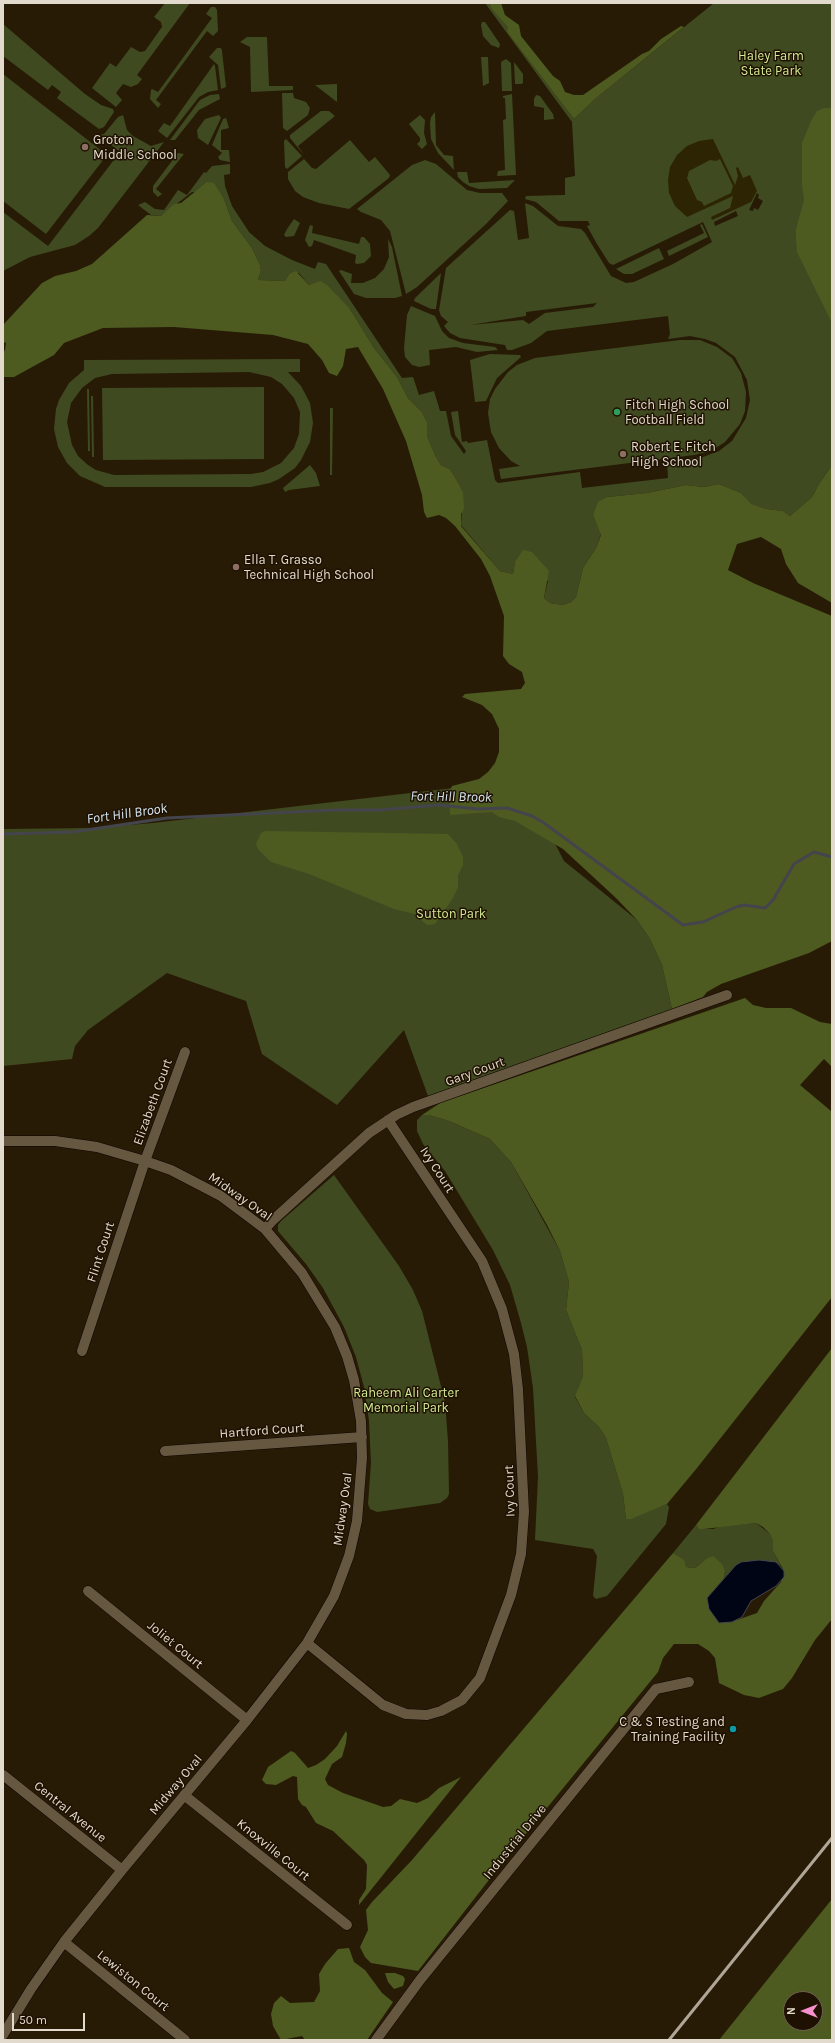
<!DOCTYPE html>
<style>
body{margin:0}
#map{position:relative;width:835px;height:2043px;overflow:hidden;background:#271b06;font-family:Karla,sans-serif}
canvas{display:block}
.frame{position:absolute;inset:0;border:4px solid #e2dacd;pointer-events:none}
.north{position:absolute;left:783px;top:1991px;width:40px;height:40px;box-sizing:border-box;background:#1e1101;border:1px solid #6c6153;border-radius:50%;rotate:270deg;font-size:11px;font-weight:700;line-height:16px;text-align:center;color:#e2dacd}
.north::after{content:'';display:block;margin:auto;width:14px;height:18px;background:#f790cd;clip-path:polygon(50% 0,100% 100%,50% 72%,0 100%)}
.scale{position:absolute;left:12px;top:2013px;width:73px;height:18px;box-sizing:border-box;border:2px solid #e2dacd;border-top:0;padding-left:5px;font-size:12px;line-height:14px;white-space:nowrap;color:#e2dacd;-webkit-text-stroke:3px #1e1101;paint-order:stroke}
</style>
<div id="map">
<canvas width="835" height="2043"></canvas>
<div class="frame"></div>
<div class="north">N</div>
<div class="scale">50 m</div>
</div>
<script>
const c = document.querySelector('canvas').getContext('2d');
c.lineJoin = 'round';
function fillPath(path, color) {
  c.fillStyle = color;
  c.fill(path, 'evenodd');
}
function poly(rows) {
  const path = new Path2D();
  for (const r of rows) {
    path.moveTo(r[0], r[1]);
    for (let i = 2; i < r.length; i += 2) path.lineTo(r[i], r[i + 1]);
  }
  return path;
}
function stroke(path, color, width, dash) {
  c.strokeStyle = color;
  c.lineWidth = width;
  c.lineCap = dash ? 'butt' : 'round';
  c.setLineDash(dash || []);
  c.stroke(path);
}
function label(font, color, halo, rows, align = 'center') {
  c.font = font + ' Karla,sans-serif';
  c.lineWidth = 3;
  c.setLineDash([]);
  c.textBaseline = 'middle';
  c.strokeStyle = halo;
  c.fillStyle = color;
  for (const [text, x, y, turn = 0] of rows) {
    c.save();
    c.translate(x, y);
    c.rotate((+turn || 0) * Math.PI / 180);
    c.textAlign = isNaN(turn) ? turn : align;
    if (halo) c.strokeText(text, 0, 0);
    c.fillText(text, 0, 0);
    c.restore();
  }
}
fillPath(poly([
 [165,3,190,3,137,75,142,79,138,84,131,87,123,84,116,93,122,100,116,107,92,88,110,63,116,67,131,47,140,52,145,51,162,27,161,22,154,17],
 [485,3,489,3,491,8,504,20,509,27,507,32,574,119,595,99,714,3,832,3,832,465,819,484,812,497,790,516,783,511,767,509,750,504,741,493,719,484,704,487,686,485,647,493,607,497,593,515,601,534,596,548,583,568,576,597,571,602,563,605,550,603,544,598,548,581,515,562,513,574,500,571,461,525,463,492,459,484,450,469,441,465,436,457,427,436,427,422,422,412,408,398,397,377,374,348,350,309,315,284,309,285,299,273,289,274,285,281,258,280,261,270,260,265,252,248,232,221,224,199,220,194,192,192,161,216,151,215,138,205,145,202,155,209,164,210,178,190,187,195,204,172,206,173,212,166,230,164,230,174,224,175,225,186,232,206,249,232,265,246,292,260,315,269,318,262,326,264,402,378,413,377,419,395,434,391,440,411,446,411,451,436,464,454,466,451,455,435,451,412,458,411,462,442,467,441,468,443,487,440,495,480,498,483,580,472,582,488,668,478,667,461,703,457,719,451,732,441,746,418,750,400,747,380,735,357,716,343,705,339,690,336,668,339,670,334,668,316,547,331,531,343,512,350,507,350,505,345,460,338,450,333,444,326,448,322,441,316,439,310,446,268,510,210,514,211,518,240,529,238,525,203,533,206,558,226,581,229,585,233,611,276,626,283,634,282,673,264,712,242,703,222,613,265,609,263,597,244,587,226,590,225,588,221,559,221,536,202,525,199,526,196,565,195,565,178,575,176,572,122],
 [757,193,759,195,758,198,763,201,758,210,754,208,753,211,749,210],
 [736,211,738,216,715,226,714,222],
 [597,303,593,307,545,313,529,324,523,320,470,325,526,316,526,312],
 [211,7,215,7,217,10,218,31,213,36,207,31,156,100,161,104,158,108,150,99,151,90,152,89,158,92,212,18,206,14],
 [482,22,485,22,500,44,499,48,491,45,483,36,481,25],
 [3,24,85,94,101,105,113,109,114,112,104,127,99,129,57,98,61,92,52,85,48,90,3,56],
 [247,37,267,37,269,86,293,86,293,90,251,92,250,47,240,42],
 [217,48,221,48,222,51,226,87,221,89,218,65,209,57],
 [481,57,488,57,489,83,483,86],
 [506,59,511,63,512,91,502,91,501,62],
 [514,62,523,74,523,83,521,84,515,84],
 [214,64,215,66,218,90,208,92,199,97,167,138,158,131,164,123,170,126],
 [3,74,107,155,46,234,3,201],
 [337,84,337,102,315,85],
 [282,93,293,93,294,98,306,102,310,108,308,115,287,131,283,128],
 [219,94,220,99,199,110,175,140,170,140,200,100,210,95],
 [512,94,516,175,497,176,498,171,505,170,503,120,506,119,505,98,503,98,503,96],
 [536,95,540,96,553,114,554,119,544,120,544,108,534,106,534,99],
 [321,111,329,111,335,116,298,146,304,155,290,138,290,135],
 [435,112,436,145,444,155,453,156,454,170,438,153,431,139,430,123,431,117],
 [123,115,127,130,133,136,151,146,164,142,98,228,89,236,75,245,30,257,3,271,3,212,48,246,120,152,99,135,104,134,118,117],
 [219,115,221,118,208,145,198,138,197,130,205,119],
 [420,115,425,120,424,133,427,144,422,149,417,144,420,141,420,138,409,124],
 [226,118,229,128,221,130,221,150,229,150,230,162,220,160,218,157,222,153,212,145,223,119],
 [286,139,302,156,287,169,285,167,284,141],
 [350,140,369,162,375,157,390,175,389,178,349,209,319,203,303,197,295,191,288,179,288,172,304,159,312,168,316,169],
 [178,153,184,154,156,189,162,194,158,197,153,192,153,186],
 [425,160,436,164,467,190,480,193,502,193,508,201,486,224,417,287,406,294,390,231,381,220,361,212,357,209,412,165],
 [457,172,467,172,469,183,515,180,507,188,479,189,469,186,463,182,458,177],
 [294,219,300,223,294,236,286,237,284,235,287,229],
 [702,224,708,237,669,256,667,251,704,233,700,225],
 [310,225,313,226,312,233,359,244,361,237,364,237,370,244,371,256,364,263,357,264,355,263,356,255,314,240,312,246,309,247,305,240],
 [388,239,392,247,402,296,395,298,366,298,354,294,339,271,341,270,352,274,351,283,363,283,375,278,384,269,389,257],
 [659,248,664,259,632,274,624,274,616,269],
 [441,273,436,309,431,309,414,301,415,298],
 [411,306,435,316,442,331,449,338,463,343,495,347,498,350,477,352,456,347,429,350,430,365,419,367,412,365,405,357,404,348,407,315],
 [680,340,700,340,717,347,732,358,741,373,746,392,745,411,740,424,725,442,711,451,694,455,501,479,499,469,520,466,511,461,499,448,491,432,488,413,490,399,495,389,508,372,517,365,535,358],
 [490,354,520,355,521,357,497,378,486,401,475,402,470,360],
 [300,359,300,372,288,372,301,386,310,403,313,423,310,442,301,460,295,468,279,479,270,483,251,487,105,487,80,476,67,463,58,447,54,429,56,409,59,400,69,383,84,370,84,360],
 [249,372,271,377,282,384,294,398,300,412,299,434,294,448,281,463,263,472,251,474,114,475,96,470,88,465,78,456,72,445,67,422,71,403,82,388,95,378,112,374],
 [264,387,264,459,103,460,102,388],
 [87,389,89,389,90,451,88,451],
 [91,396,93,396,94,457,92,457],
 [330,408,333,408,332,475,330,475],
 [310,465,316,473,320,486,289,490,285,492,283,488],
 [522,780,564,861,637,920,650,939,662,965,672,1009,428,1096,404,1030,337,1105,262,1054,246,1001,167,973,88,1030,75,1046,72,1059,3,1066,3,829,93,828,153,823],
 [422,1115,429,1115,449,1121,490,1139,511,1162,560,1251,569,1282,566,1310,582,1350,583,1376,575,1397,584,1413,599,1427,606,1438,623,1494,626,1519,667,1504,669,1507,666,1524,607,1596,596,1599,593,1596,597,1556,593,1549,535,1540,538,1477,533,1388,527,1347,521,1323,510,1285,493,1250,445,1171,423,1144,417,1131,417,1120],
 [334,1175,399,1266,413,1290,422,1311,445,1402,448,1441,449,1494,447,1498,440,1503,377,1512,370,1509,368,1504,371,1463,369,1421,364,1387,356,1357,344,1327,323,1288,306,1264,278,1231,278,1225,281,1221],
 [756,1523,770,1534,773,1542,773,1551,781,1566,776,1562,736,1565,724,1578,725,1571,706,1559,695,1568,686,1567,673,1553,696,1525,699,1529,713,1529,722,1526]
]), '#404a20');
fillPath(poly([
 [489,3,501,3,505,15,519,25,521,36,553,76,560,81,565,92,574,95,583,95,642,54,649,51,661,39,681,26,684,27,595,99,574,119,507,32,508,27,491,8],
 [824,108,832,108,832,323,797,252,796,239,796,229,804,200,802,185,802,143,811,121,817,111],
 [207,182,214,183,224,199,232,221,252,248,260,265,261,270,258,280,285,281,289,274,296,271,309,285,321,281,328,286,350,309,374,348,397,377,408,398,422,412,427,422,427,436,436,457,441,465,450,469,459,484,463,492,464,509,461,514,461,526,500,571,513,574,515,562,523,550,532,552,549,571,544,598,550,603,563,605,571,602,576,597,583,568,596,548,601,535,593,515,598,502,607,497,647,493,686,485,704,487,719,484,741,493,751,504,767,509,783,511,790,516,812,497,819,484,832,465,832,603,798,583,786,564,781,549,761,537,737,544,728,570,753,583,832,616,832,941,809,953,721,984,707,992,703,997,672,1009,662,965,650,939,637,920,616,898,563,849,515,821,499,817,492,812,450,815,449,793,452,786,479,779,488,772,495,763,499,752,499,729,492,714,482,705,462,697,465,694,521,689,525,683,522,672,509,664,503,656,504,616,490,576,481,559,455,526,446,518,439,515,427,518,424,512,422,495,406,441,383,389,358,347,346,349,343,366,337,376,329,373,322,360,308,344,273,335,174,327,103,328,64,343,54,355,14,377,3,377,3,353,5,350,6,343,3,342,3,325,42,283,55,276,76,271,92,264,147,215,161,216,174,204,181,203],
 [266,831,448,834,457,844,463,857,463,865,458,875,458,887,453,898,435,924,427,925,415,914,394,909,309,874,271,862,258,849,256,844,261,833],
 [745,998,753,1005,766,1008,791,1008,820,1022,832,1024,832,1067,824,1059,800,1085,831,1111,832,1297,697,1468,667,1504,631,1519,626,1519,623,1494,606,1438,599,1427,584,1413,575,1396,583,1376,582,1350,566,1310,569,1282,560,1251,547,1225,511,1162,490,1139,449,1121,429,1115,422,1115,440,1103],
 [832,1348,832,1619,815,1640,792,1678,783,1689,759,1698,744,1695,719,1683,715,1658,709,1651,698,1644,674,1644,663,1658,658,1672,506,1858,418,1971,371,1963,365,1957,360,1947,368,1930,366,1910,372,1902,412,1860,673,1553,684,1560,686,1567,695,1568,706,1559,713,1556,722,1564,725,1571,724,1578,707,1598,737,1620,757,1613,764,1601,781,1582,784,1571,773,1551,773,1542,770,1534,763,1527,756,1523,704,1529,699,1529,696,1525],
 [346,1731,347,1734,346,1743,342,1757,332,1764,325,1779,328,1785,343,1793,383,1807,391,1806,400,1799,417,1803,428,1798,439,1788,461,1777,359,1905,359,1900,366,1889,367,1865,364,1860,333,1831,316,1823,306,1807,302,1805,298,1799,297,1777,293,1776,276,1785,266,1784,262,1780,268,1767,291,1751,295,1753,308,1768,316,1765,325,1759,337,1746],
 [832,1899,832,2040,719,2040],
 [791,1999,815,1999,815,2023,791,2023],
 [349,1948,354,1962,365,1970,382,1993,393,2002,367,2040,305,2040,302,2036,281,2040,273,2026,271,2014,274,2003,281,1996,290,2003,314,2002,320,1991,319,1974,325,1964,338,1949],
 [385,1973,395,1973,403,1976,405,1979,403,1986,394,1989,388,1982]
]), '#4d5b21');
fillPath(poly([
 [713,139,735,185,738,176,736,168,738,167,743,178,750,175,757,191,751,202,712,220,711,217,730,208,733,196,687,217,675,206,669,193,668,180,670,167,677,155,687,146,699,141],
 [720,159,733,186,731,193,704,206,702,202,697,200,687,178,689,171,710,160,716,161]
]), '#2c2403');
const water = poly([
 [759,1560,776,1562,784,1571,784,1577,776,1586,751,1601,742,1617,732,1622,719,1623,709,1609,707,1598,736,1565,741,1562,759,1560]
]);
fillPath(water, '#000515');
stroke(water, '#44454c', 1);
stroke(poly([
 [3,834,73,832,167,818,335,810,379,810,439,805,477,809,507,808,532,816,544,823,683,925,703,922,736,907,744,905,765,908,773,900,794,864,814,852,832,857]
]), '#44454c', 3);
const street = poly([
 [3,1141,55,1141,97,1147,145,1161,171,1170,221,1196,265,1229,302,1273,335,1327,347,1356,354,1380,361,1421,362,1458,357,1521,349,1556,334,1596,307,1643,247,1720,122,1870,64,1942,31,1989,3,2035],
 [265,1229,273,1220,369,1133,396,1115,413,1107,727,995],
 [82,1351,145,1161,185,1052],
 [165,1451,362,1437],
 [88,1591,247,1720],
 [307,1643,383,1705,406,1714,427,1715,441,1711,462,1700,480,1678,511,1595,521,1554,524,1512,518,1389,514,1354,502,1309,482,1261,388,1120],
 [3,1775,122,1870],
 [184,1795,347,1925],
 [64,1942,185,2040],
 [376,2040,420,1980,656,1689,689,1682]
]);
stroke(street, '#100500', 11);
stroke(street, '#665741', 10);
stroke(poly([
 [669,2040,832,1838]
]), '#afa697', 3);
for (const [x, y, r, color] of [
 [85,147,4,"#8d6e63"],
 [617,412,4,"#2e9e5b"],
 [623,454,4,"#8d6e63"],
 [236,567,4,"#8d6e63"],
 [733,1729,4,"#0f9aa8"]
]) {
  const dot = new Path2D();
  dot.arc(x, y, r, 0, 2 * Math.PI);
  c.fillStyle = color;
  c.fill(dot);
  stroke(dot, '#1e1101', 1.5);
}
label('13px', '#d2ea93', '#1e1101', [
 ["Haley Farm",771,56],
 ["State Park",771,71],
 ["Sutton Park",451,914],
 ["Raheem Ali Carter",406,1393],
 ["Memorial Park",406,1408]
]);
label('13px', '#e2dacd', '#1e1101', [
 ["Groton",93,140],
 ["Middle School",93,155],
 ["Fitch High School",625,405],
 ["Football Field",625,420],
 ["Robert E. Fitch",631,447],
 ["High School",631,462],
 ["Ella T. Grasso",244,560],
 ["Technical High School",244,575],
 ["C & S Testing and",725,1722,"right"],
 ["Training Facility",725,1737,"right"]
], 'left');
label('13px', '#e2dacd', '#1e1101', [
 ["Gary Court",475,1072,-20],
 ["Elizabeth Court",153,1102,-70],
 ["Ivy Court",437,1170,57],
 ["Midway Oval",240,1197,35],
 ["Flint Court",101,1252,-72],
 ["Hartford Court",262,1431,-4],
 ["Ivy Court",510,1491,-92],
 ["Midway Oval",343,1509,-82],
 ["Joliet Court",175,1645,39],
 ["Midway Oval",176,1785,-50],
 ["Central Avenue",70,1812,39],
 ["Industrial Drive",515,1842,-51],
 ["Knoxville Court",273,1850,39],
 ["Lewiston Court",133,1981,39]
]);
label('italic 14px', '#d6e6f1', '#1e1101', [
 ["Fort Hill Brook",451,797,1],
 ["Fort Hill Brook",127,814,-8]
]);
</script>
